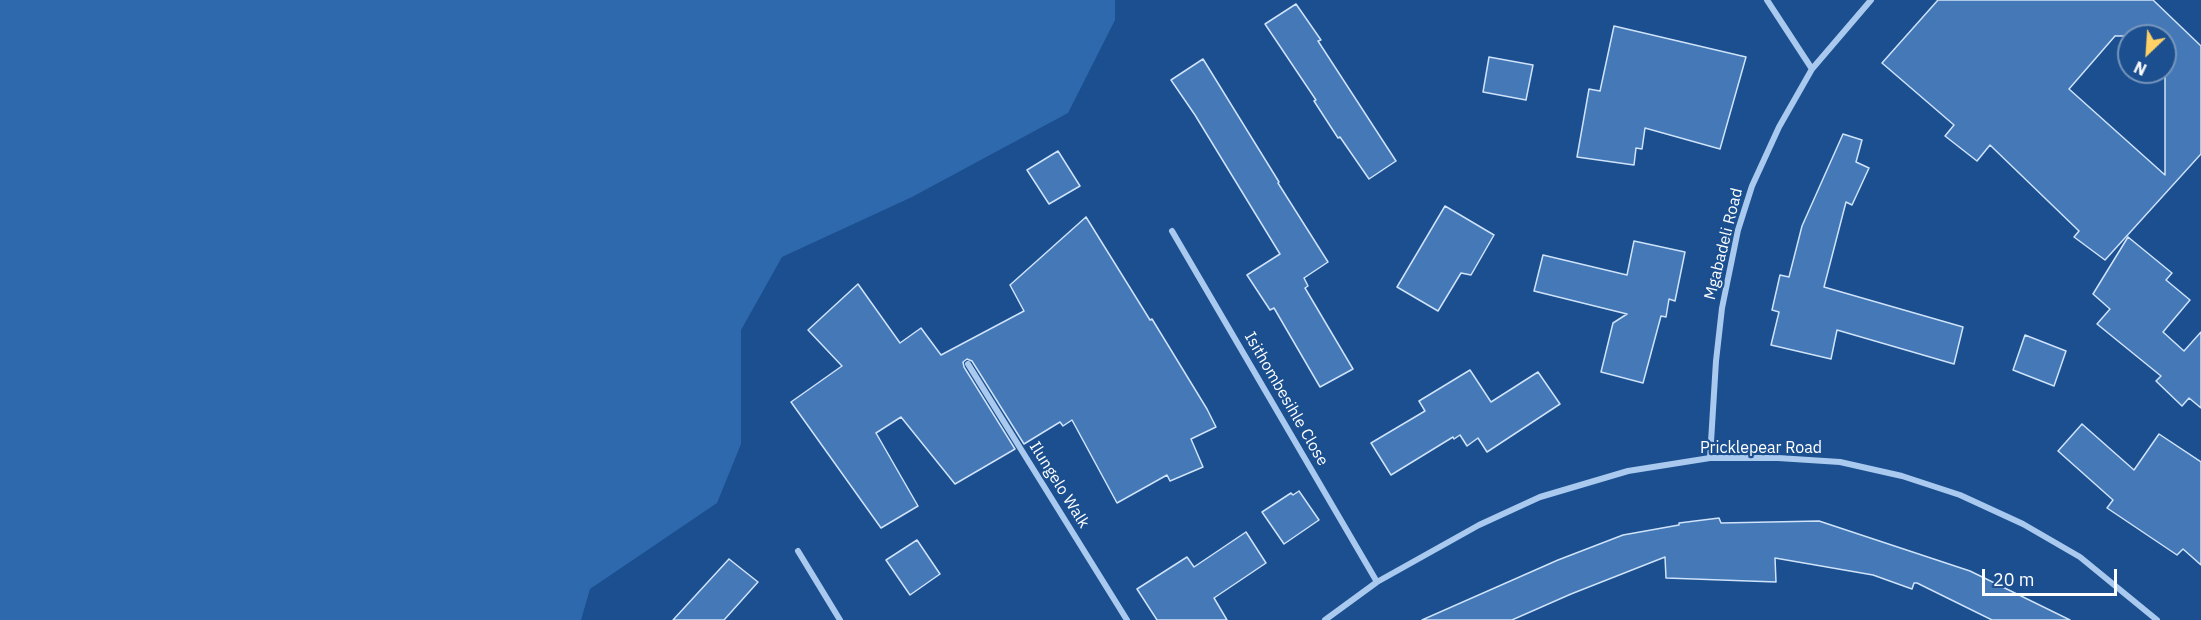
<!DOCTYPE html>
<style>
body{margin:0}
#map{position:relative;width:2201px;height:620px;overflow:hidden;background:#1b4f8f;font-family:"IBM Plex Sans",sans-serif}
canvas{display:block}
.north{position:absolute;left:2117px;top:24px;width:60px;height:60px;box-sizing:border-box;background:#1b4f8f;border:2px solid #7695bc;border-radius:50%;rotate:205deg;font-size:16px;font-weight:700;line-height:24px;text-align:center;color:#fff}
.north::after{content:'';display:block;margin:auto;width:21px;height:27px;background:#ffd166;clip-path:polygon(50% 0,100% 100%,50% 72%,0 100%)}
.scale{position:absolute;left:1982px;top:569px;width:135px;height:27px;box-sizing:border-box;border:3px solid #fff;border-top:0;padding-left:8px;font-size:18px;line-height:21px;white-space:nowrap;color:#fff;-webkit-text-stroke:4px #1b4f8f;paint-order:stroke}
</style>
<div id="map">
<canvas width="2201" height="620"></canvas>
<div class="north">N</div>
<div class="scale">20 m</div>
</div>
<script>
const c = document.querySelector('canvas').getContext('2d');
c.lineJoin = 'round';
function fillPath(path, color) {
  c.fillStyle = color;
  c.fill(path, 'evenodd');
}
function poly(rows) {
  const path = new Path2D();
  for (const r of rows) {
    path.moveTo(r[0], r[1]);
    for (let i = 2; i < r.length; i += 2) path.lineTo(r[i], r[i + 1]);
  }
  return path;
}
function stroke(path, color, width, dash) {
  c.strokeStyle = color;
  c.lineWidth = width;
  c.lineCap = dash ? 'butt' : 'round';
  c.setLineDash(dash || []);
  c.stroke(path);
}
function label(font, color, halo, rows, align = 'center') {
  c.font = font + ' "IBM Plex Sans",sans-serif';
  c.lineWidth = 4.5;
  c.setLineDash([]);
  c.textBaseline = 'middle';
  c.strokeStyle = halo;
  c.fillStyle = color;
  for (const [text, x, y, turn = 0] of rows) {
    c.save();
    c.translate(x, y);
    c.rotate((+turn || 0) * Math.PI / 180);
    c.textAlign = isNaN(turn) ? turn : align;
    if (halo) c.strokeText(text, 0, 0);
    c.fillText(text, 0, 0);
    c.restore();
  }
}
fillPath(poly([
 [0,0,1115,0,1115,20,1068,113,912,197,782,257,741,330,741,444,717,503,590,589,581,620,0,620]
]), '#2e69ad');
const building = poly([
 [1938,0,2153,0,2201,46,2201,154,2105,260,2074,237,2079,231,1990,145,1977,161,1945,136,1954,125,1882,63,1938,0],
 [2115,36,2165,36,2165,175,2069,89,2115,36],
 [1296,4,1321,40,1318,41,1396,161,1369,179,1340,137,1338,138,1314,101,1316,100,1265,24,1296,4],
 [1614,26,1746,57,1720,149,1645,128,1642,149,1636,148,1634,165,1577,157,1589,89,1600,91,1614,26],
 [1489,57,1533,65,1526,100,1483,92,1489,57],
 [1203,59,1279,182,1278,183,1328,262,1304,278,1308,286,1305,288,1353,369,1320,387,1274,308,1270,310,1247,275,1280,254,1195,115,1171,80,1203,59],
 [1843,134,1862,140,1856,162,1869,168,1852,205,1846,202,1824,287,1963,327,1954,364,1837,330,1831,359,1771,345,1779,312,1772,310,1780,275,1789,277,1802,226,1843,134],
 [1058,151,1080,186,1049,204,1027,170,1058,151],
 [1445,206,1494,235,1471,275,1461,273,1438,311,1397,287,1445,206],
 [1086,217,1150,320,1152,319,1207,409,1216,427,1191,439,1203,467,1170,481,1167,475,1117,503,1072,420,1063,426,1060,422,1024,444,972,361,967,359,963,362,964,367,1015,449,955,484,901,417,876,433,918,506,881,528,791,402,842,366,808,330,858,284,900,343,921,328,941,355,1024,311,1010,285,1086,217],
 [2128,237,2172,273,2166,280,2190,300,2163,332,2184,351,2201,332,2201,408,2189,398,2182,406,2156,381,2161,376,2097,324,2110,309,2093,294,2128,237],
 [1634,241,1685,252,1675,301,1669,299,1666,317,1661,316,1643,383,1601,372,1613,323,1627,314,1534,291,1543,255,1627,275,1634,241],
 [2025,335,2066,351,2054,386,2013,370,2025,335],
 [1470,370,1491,402,1538,372,1560,404,1487,452,1478,438,1467,446,1460,435,1454,439,1453,437,1391,475,1371,443,1425,411,1419,401,1470,370],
 [2082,424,2134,470,2159,434,2201,462,2201,565,2183,549,2177,555,2107,508,2113,500,2058,451,2082,424],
 [1299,491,1319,520,1284,544,1262,512,1291,493,1293,495,1299,491],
 [1719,518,1721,523,1819,521,1970,571,2070,620,1992,620,1917,583,1914,583,1912,589,1873,575,1775,558,1776,582,1666,578,1665,557,1571,594,1512,620,1422,620,1558,560,1623,535,1679,525,1679,523,1719,518],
 [1246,532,1266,563,1214,598,1227,620,1157,620,1137,589,1187,557,1194,567,1246,532],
 [917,540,940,574,910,595,886,560,917,540],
 [729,559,758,582,724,620,673,620,729,559]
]);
fillPath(building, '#4478b7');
stroke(building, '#cfe3fa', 1.5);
stroke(poly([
 [1767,0,1812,69],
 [1172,231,1377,582],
 [968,364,1127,620],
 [1710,458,1716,361,1722,308,1738,230,1752,186,1779,127,1812,69,1871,0],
 [798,551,840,620],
 [1325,620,1377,582,1479,525,1540,497,1628,471,1710,458,1778,458,1840,462,1902,476,1960,495,2023,524,2080,557,2157,620]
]), '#a9c9ee', 6);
label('16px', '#fff', '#1b4f8f', [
 ["Mgabadeli Road",1724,244,-76],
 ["Isithombesihle Close",1286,399,60],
 ["Pricklepear Road",1761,448],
 ["Ilungelo Walk",1059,485,58]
]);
</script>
